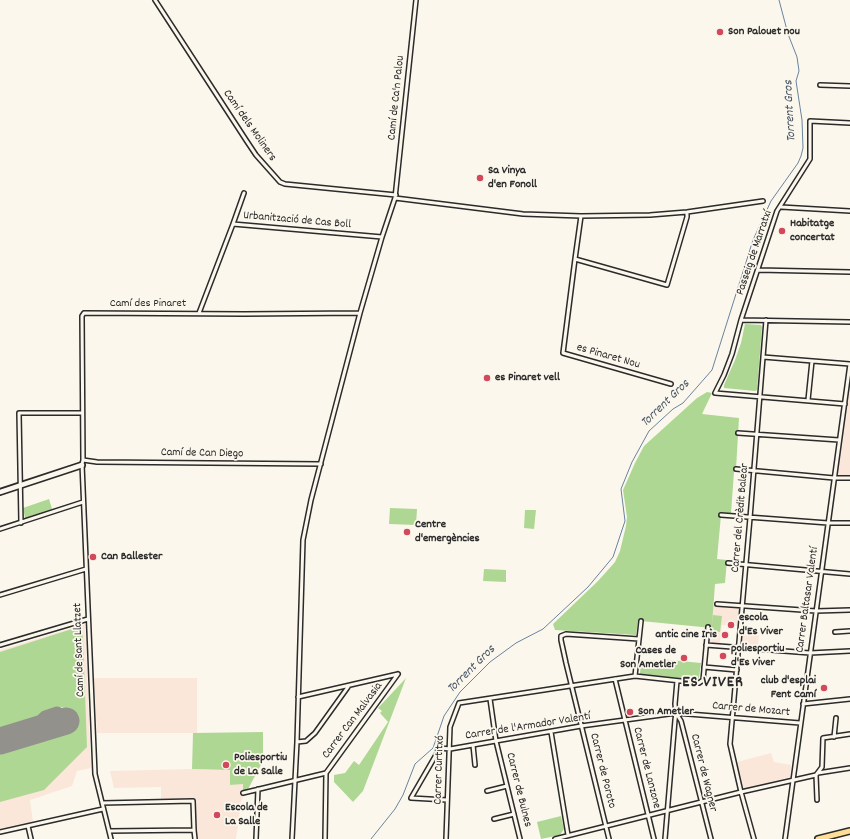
<!DOCTYPE html>
<meta charset="utf-8">
<style>
body{margin:0}
canvas{display:block;background:#fbf7ec}
</style>
<canvas width="850" height="839"></canvas>
<script>
const c = document.querySelector('canvas').getContext('2d');
c.lineJoin = 'round';
function fillPath(path, color) {
  c.fillStyle = color;
  c.fill(path, 'evenodd');
}
function poly(rows) {
  const path = new Path2D();
  for (const r of rows) {
    path.moveTo(r[0], r[1]);
    for (let i = 2; i < r.length; i += 2) path.lineTo(r[i], r[i + 1]);
  }
  return path;
}
function stroke(path, color, width, dash) {
  c.strokeStyle = color;
  c.lineWidth = width;
  c.lineCap = dash ? 'butt' : 'round';
  c.setLineDash(dash || []);
  c.stroke(path);
}
function label(font, color, halo, rows, align = 'center') {
  c.font = font + ' Dekko,sans-serif';
  c.lineWidth = 3.5;
  c.setLineDash([]);
  c.textBaseline = 'middle';
  c.strokeStyle = halo;
  c.fillStyle = color;
  for (const [text, x, y, turn = 0] of rows) {
    c.save();
    c.translate(x, y);
    c.rotate((+turn || 0) * Math.PI / 180);
    c.textAlign = isNaN(turn) ? turn : align;
    if (halo) c.strokeText(text, 0, 0);
    c.fillText(text, 0, 0);
    c.restore();
  }
}
fillPath(poly([
 [850,387,850,475,837,476,842,447],
 [713,606,739,608,737,626,722,625,720,644,710,643],
 [85,624,91,768,77,771,72,786,30,800,33,822,0,830,0,650],
 [743,633,759,635,758,646,744,645,742,643],
 [94,678,197,678,197,733,97,733],
 [771,753,774,762,791,765,790,777,744,789,737,762],
 [192,769,230,770,243,784,243,794,245,794,241,801,236,839,198,839,196,829,195,829,194,800,161,801,161,787,114,788,110,771]
]), '#fbe7da');
fillPath(poly([
 [745,324,761,325,762,327,757,390,755,391,724,388,724,385,735,360,741,343],
 [707,392,712,393,702,414,739,418,736,469,734,472,731,513,721,515,717,559,727,560,725,583,715,584,712,625,713,615,722,616,720,632,712,631,712,628,641,621,638,621,636,635,555,630,553,624,598,581,615,562,620,551,626,526,627,517,623,490,635,463,644,446,697,398],
 [49,499,52,509,25,518,23,508],
 [390,508,417,509,416,525,389,524],
 [525,510,536,510,534,529,524,528],
 [484,569,506,570,506,582,483,581],
 [75,628,82,630,83,639,87,747,44,790,0,802,0,748,69,726,63,707,43,713,34,723,0,734,0,652],
 [660,659,701,663,699,678,698,680,640,674,641,660,659,661],
 [406,678,363,791,353,802,334,782,334,775,345,773,354,761,359,765,388,722,380,713,382,711,378,708],
 [263,732,263,761,247,791,243,791,243,784,230,785,230,770,192,769,193,733],
 [561,816,564,829,560,835,541,839,537,822]
]), '#afd794');
stroke(poly([
 [371,839,395,809,403,795,415,764,433,748,444,716,460,692,490,662,516,643,543,629,588,587,613,557,625,521,621,489,632,462,649,431,673,409,683,403,712,370,753,240,771,201,798,163,801,156,803,148,802,120,796,81,799,71,797,57,788,34,779,0]
]), '#69839e', 1);
stroke(poly([
 [57,712,63,715,65,719,64,723,60,727,56,728,42,727,30,731,45,716,57,712]
]), '#93918c', 11);
stroke(poly([
 [0,741,66,721]
]), '#93918c', 27);
const street = poly([
 [155,0,246,140,256,155,280,182,285,184,396,195],
 [820,85,850,86],
 [395,198,523,214,581,216,650,215,687,212,763,201],
 [781,207,850,211],
 [581,216,575,259,667,285,687,217,687,212],
 [233,224,244,193],
 [575,259,563,353,671,384],
 [758,270,850,272],
 [199,313,233,224,382,237],
 [741,320,850,322],
 [763,357,850,364,785,839],
 [808,400,812,361],
 [845,404,715,393,724,375,732,354,741,320,777,211,810,159,810,121,850,123],
 [738,433,839,440],
 [83,460,97,462,321,464],
 [736,469,834,478,850,478],
 [721,515,828,523,850,523],
 [21,523,19,413,82,413],
 [0,529,83,502],
 [728,563,850,574],
 [0,595,86,569],
 [717,604,816,611,850,610],
 [835,632,850,631],
 [0,645,88,619],
 [706,645,810,653,850,651],
 [704,667,737,670],
 [635,676,641,621],
 [615,679,654,839],
 [677,681,675,704,676,713,681,721,711,839],
 [298,697,398,674],
 [490,699,496,741,520,839],
 [803,704,850,699],
 [551,732,568,835],
 [834,737,836,718],
 [297,742,306,741,315,733,348,687],
 [473,745,475,765],
 [818,773,850,768],
 [816,775,817,800],
 [487,791,507,786],
 [243,793,326,773,398,674],
 [447,800,411,798,440,748,450,749,581,726,676,713,800,723],
 [102,803,193,801,194,830,195,839],
 [494,819,514,814],
 [28,826,31,839],
 [109,831,194,830],
 [0,832,103,809],
 [111,839,95,774,82,464,83,460,82,316,84,313,244,314,360,313],
 [256,839,258,789],
 [292,839,297,742,303,540,311,500,360,313,382,237,395,198,416,0],
 [325,839,326,773],
 [446,839,450,727,459,703,635,676,699,683,703,680,708,627],
 [555,839,741,792,816,775,822,767,823,738,850,734],
 [609,839,566,663,561,640,561,636,566,634,639,639],
 [665,839,675,720,676,713],
 [754,839,741,792,730,744,750,518,766,320]
]);
const secondary = poly([
 [0,492,82,465]
]);
const primary = poly([
 [818,839,850,831]
]);
stroke(street, '#2b2b2b', 6);
stroke(secondary, '#2b2b2b', 8);
stroke(primary, '#2b2b2b', 8);
stroke(street, '#fbf7ec', 3);
stroke(secondary, '#fbf7ec', 4.5);
stroke(primary, '#fedd96', 5);
for (const [x, y, r, color] of [
 [720,32,4,"#d1495b"],
 [480,178,4,"#d1495b"],
 [782,231,4,"#d1495b"],
 [487,378,4,"#d1495b"],
 [407,532,4,"#d1495b"],
 [93,557,4,"#d1495b"],
 [731,625,4,"#d1495b"],
 [725,635,4,"#d1495b"],
 [723,656,4,"#d1495b"],
 [684,658,4,"#d1495b"],
 [824,688,4,"#d1495b"],
 [630,712,4,"#d1495b"],
 [226,765,4,"#d1495b"],
 [217,815,4,"#d1495b"]
]) {
  const dot = new Path2D();
  dot.arc(x, y, r, 0, 2 * Math.PI);
  c.fillStyle = color;
  c.fill(dot);
  stroke(dot, '#fbf7ec', 1.5);
}
label('bold 12px', '#2b2b2b', '#fbf7ec', [
 ["Son Palouet nou",728,32],
 ["Sa Vinya",488,171],
 ["d'en Fonoll",488,185],
 ["Habitatge",790,224],
 ["concertat",790,238],
 ["es Pinaret vell",495,378],
 ["Centre",415,525],
 ["d'emergències",415,539],
 ["Can Ballester",101,557],
 ["escola",739,618],
 ["d'Es Viver",739,632],
 ["antic cine Iris",717,635,"right"],
 ["poliesportiu",731,649],
 ["d'Es Viver",731,663],
 ["Cases de",676,651,"right"],
 ["Son Ametler",676,665,"right"],
 ["club d'esplai",816,681,"right"],
 ["Fent Camí",816,695,"right"],
 ["Son Ametler",638,712],
 ["Poliesportiu",234,758],
 ["de La Salle",234,772],
 ["Escola de",225,808],
 ["La Salle",225,822]
], 'left');
label('12px', '#2b2b2b', '#fbf7ec', [
 ["Camí de Ca'n Palou",397,98,-84],
 ["Camí dels Moliners",249,126,55],
 ["Urbanització de Cas Boll",297,221,5],
 ["Passeig de Marratxí",755,253,-71],
 ["Camí des Pinaret",148,304],
 ["es Pinaret Nou",608,357,16],
 ["Camí de Can Diego",202,454,1],
 ["Carrer del Crèdit Balear",741,518,-85],
 ["Carrer Baltasar Valentí",808,600,-82],
 ["Camí de Sant Llatzet",80,650,-92],
 ["Carrer de Mozart",751,710,5],
 ["Carrer Can Malvasia",353,721,-53],
 ["Carrer de l'Armador Valentí",528,727,-9],
 ["Carrer de Lanzone",646,768,76],
 ["Carrer Curtitxó",440,770,-88],
 ["Carrer de Poroto",602,771,76],
 ["Carrer de Wagner",703,773,76],
 ["Carrer de Bulnes",518,790,76]
]);
label('italic 13px', '#4a5765', '#fbf7ec', [
 ["Torrent Gros",791,111,-93],
 ["Torrent Gros",666,404,-44],
 ["Torrent Gros",472,670,-45]
]);
c.letterSpacing = '1px';
label('bold 16px', '#2b2b2b', '#fbf7ec', [
 ["ES VIVER",713,684]
]);
c.letterSpacing = '0px';
</script>
